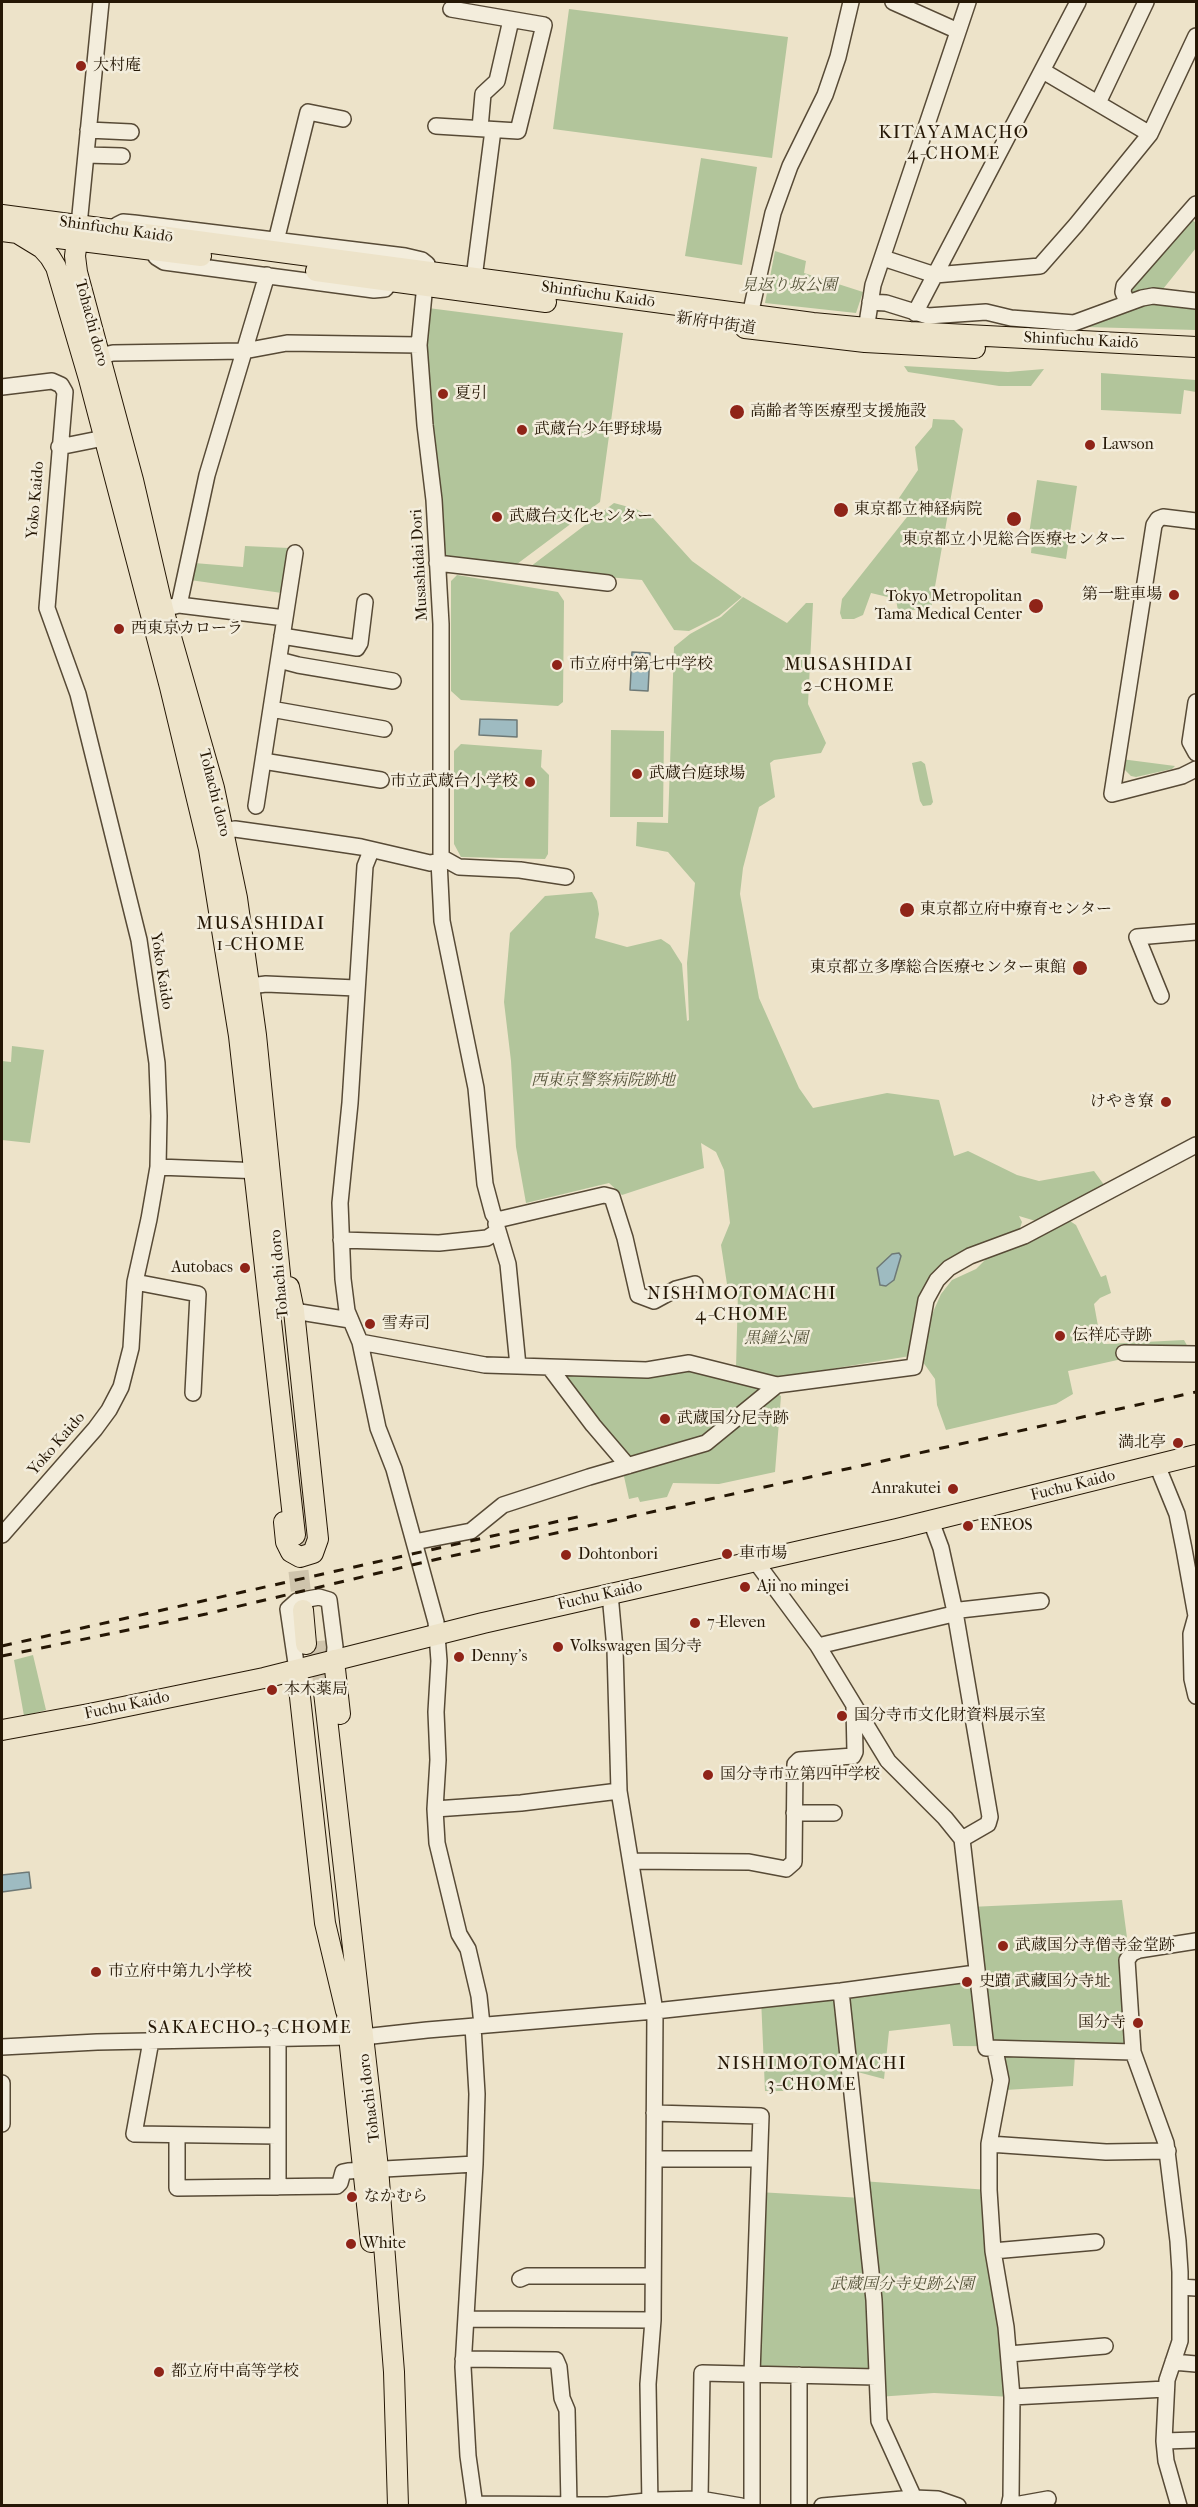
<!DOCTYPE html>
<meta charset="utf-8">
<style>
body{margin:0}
#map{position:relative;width:1198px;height:2507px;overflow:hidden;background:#ede3c9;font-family:"IM FELL French Canon",serif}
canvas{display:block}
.frame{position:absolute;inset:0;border:3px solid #251705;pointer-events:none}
</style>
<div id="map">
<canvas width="1198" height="2507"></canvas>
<div class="frame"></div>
</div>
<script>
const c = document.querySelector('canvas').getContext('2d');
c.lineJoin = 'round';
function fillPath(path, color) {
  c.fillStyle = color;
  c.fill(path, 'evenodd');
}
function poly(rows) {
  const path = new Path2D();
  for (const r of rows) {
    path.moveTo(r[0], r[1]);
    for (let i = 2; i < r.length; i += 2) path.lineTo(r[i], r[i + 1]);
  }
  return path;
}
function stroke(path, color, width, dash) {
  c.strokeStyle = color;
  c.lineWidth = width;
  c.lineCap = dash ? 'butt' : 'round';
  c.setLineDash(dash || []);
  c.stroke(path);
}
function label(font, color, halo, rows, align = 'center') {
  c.font = font + ' "IM FELL French Canon","Noto Serif JP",serif';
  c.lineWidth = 5;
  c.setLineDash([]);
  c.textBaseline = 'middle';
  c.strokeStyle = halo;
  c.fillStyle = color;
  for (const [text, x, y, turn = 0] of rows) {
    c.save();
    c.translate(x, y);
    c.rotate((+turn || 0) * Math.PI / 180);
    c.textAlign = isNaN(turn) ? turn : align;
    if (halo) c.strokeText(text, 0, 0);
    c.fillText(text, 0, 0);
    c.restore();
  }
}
fillPath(poly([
 [569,9,788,37,772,158,553,129],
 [701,158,757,167,742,265,685,256],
 [1190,218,1196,223,1196,248,1163,289,1147,288,1134,293,1130,290],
 [775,251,806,261,804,273,863,292,856,313,765,303],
 [1150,302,1196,308,1196,330,1086,327],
 [428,308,623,333,600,502,513,567,443,558,426,351],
 [904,366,1008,372,1044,369,1031,386,999,386,908,372],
 [1101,373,1196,380,1196,392,1184,390,1181,414,1101,410],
 [933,419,954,420,963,429,931,609,898,611,896,599,871,593,863,615,854,619,842,619,840,613,842,599,907,517,899,498,918,470,915,447,932,427],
 [1037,480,1077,486,1066,559,1031,553,1032,542,1028,541],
 [614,503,636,509,653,518,692,561,742,597,719,616,689,631,674,630,642,580,526,570],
 [245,546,289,548,282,593,190,580,194,563,243,567],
 [457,575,558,592,564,601,563,702,558,706,461,700,451,691,451,581],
 [743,597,787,623,806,603,813,603,808,704,826,743,821,753,774,760,770,763,775,797,759,807,743,868,740,894,759,998,799,1088,813,1108,887,1093,939,1100,954,1156,968,1151,1017,1175,1039,1181,1094,1171,1107,1189,1039,1222,1019,1216,1022,1222,1017,1237,948,1263,910,1356,776,1378,736,1368,738,1292,727,1284,721,1245,730,1223,724,1170,716,1152,701,1143,704,1168,622,1195,609,1183,526,1203,516,1147,511,1061,504,1002,510,933,545,896,592,892,597,901,599,914,595,938,627,947,661,939,670,945,682,964,687,1021,689,1020,687,963,695,883,668,852,636,846,637,822,668,823,674,647,690,634,721,617],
 [611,730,664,731,663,817,610,817],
 [461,744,542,750,541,767,549,775,548,854,545,859,461,857,454,844,454,751],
 [1121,759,1175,766,1172,769,1136,777,1131,776,1125,770],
 [921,761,925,764,933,802,931,805,923,806,920,801,912,763],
 [12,1046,44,1050,30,1143,2,1140,2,1061,11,1062],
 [1067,1219,1076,1225,1101,1277,1106,1275,1111,1293,1100,1298,1094,1304,1100,1337,1106,1344,1184,1340,1189,1349,1122,1359,1068,1371,1073,1394,1056,1404,946,1430,937,1405,935,1379,920,1358,926,1328,941,1294,952,1280,976,1269,990,1255],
 [688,1368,764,1386,781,1396,775,1472,719,1484,673,1483,667,1497,640,1502,638,1497,629,1499,623,1472,564,1380,566,1371],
 [33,1655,46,1710,24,1716,14,1660],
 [1122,1900,1128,1945,1122,1955,1129,2047,953,2046,950,2024,889,2031,884,2079,850,2070,852,2091,765,2091,761,1998,976,1973,970,1907],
 [1003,2055,1075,2055,1073,2086,1005,2090],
 [861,2181,989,2190,1012,2397,934,2393,877,2397,876,2377,752,2374,758,2192,862,2198]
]), '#b2c59b');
const water = poly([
 [632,652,650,653,648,691,630,690,632,652],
 [480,719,517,720,517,737,479,735,480,719],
 [899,1253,901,1256,894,1280,886,1286,880,1285,877,1268,892,1254,899,1253],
 [29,1872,31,1888,2,1892,2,1875,29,1872]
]);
fillPath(water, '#9ebbc1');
stroke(water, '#6e7976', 1.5);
stroke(poly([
 [295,1541,303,1610],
 [319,1641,324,1692]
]), '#cfc4ac', 20, [20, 10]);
const minor = poly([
 [893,2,958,31],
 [1043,71,1150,134],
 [1098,103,1146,2],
 [436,126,518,131,544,25,451,9],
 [480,128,483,94,497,81,511,20],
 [88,130,131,132],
 [86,155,122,156],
 [79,225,101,2],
 [115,230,117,225,123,222,134,223,405,256,422,260,427,264,419,345,425,425,434,500,441,624,441,857],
 [276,241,308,112,343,119],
 [154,250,156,257,164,262,374,290,385,289,391,281],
 [883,258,935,275,1040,266,1076,225,1150,134,1196,36],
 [474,278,493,130],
 [870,302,886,303,928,316,986,312,1011,318,1074,323,1142,298,1153,296,1196,301],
 [1127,302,1123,292,1124,286,1196,204],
 [915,313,1078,2],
 [750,315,773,213,790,166,825,95,838,57,851,2],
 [865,336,873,285,968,2],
 [100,356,113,353,244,351,287,343,419,345],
 [2,387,52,381,61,385,65,392,47,608,78,694,139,940,157,1063,159,1116,158,1167,149,1219,135,1282,131,1348,121,1387,109,1410,95,1429,2,1535],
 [59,447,104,438],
 [1196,521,1163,517,1158,519,1154,525,1112,794,1182,776,1196,769],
 [437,563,608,583],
 [179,605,285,618],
 [163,609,179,605,207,475,267,275],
 [282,636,357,648,360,643,365,602],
 [279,660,298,665,393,681],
 [1196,702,1190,742,1196,753],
 [271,709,384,729],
 [263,761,381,780],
 [256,806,295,553],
 [224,831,235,829,307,839,361,847,430,863,440,861,441,857],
 [371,851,365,866,350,1103,340,1203,343,1279,347,1311,360,1342,378,1428,394,1469,436,1622,439,1661,436,1712,438,1760,435,1809,437,1843,459,1934,468,1949,479,1996,482,2025],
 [441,857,459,867,520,870,566,877],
 [439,861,442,921,476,1088,485,1184,493,1214,497,1220,496,1224,508,1264,518,1366],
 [250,986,266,984,356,988],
 [1161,996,1137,937,1196,932],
 [158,1167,262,1171],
 [497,1220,604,1195,612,1197,625,1238,638,1295,654,1301,676,1289,695,1284],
 [341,1240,439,1243,487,1238,498,1231],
 [135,1282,198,1294,193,1393],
 [294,1311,350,1320],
 [360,1342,485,1365,647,1370,689,1363,777,1385,914,1367,926,1300,937,1280,949,1268,970,1256,1024,1236,1196,1145],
 [1124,1353,1196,1354],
 [550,1368,593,1425,628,1466],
 [1157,1465,1177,1514,1184,1549,1196,1616,1191,1634,1192,1679,1196,1696],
 [931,1521,941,1548,955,1612,990,1817,988,1824,962,1839],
 [414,1542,471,1531,503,1505,589,1477,706,1443,777,1385],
 [756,1562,818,1646,888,1761,945,1818,962,1839,986,2048,1133,2052],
 [610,1594,615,1649,619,1791,655,2011,653,2320,648,2384,650,2506],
 [818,1646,949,1615,960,1610,1041,1601],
 [297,1670,288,1609,297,1601,319,1597,329,1600,335,1647,334,1660],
 [435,1809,521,1803,619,1791],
 [794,1813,834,1813],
 [631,1861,749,1862,786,1869,794,1862,795,1764,799,1760,853,1756,855,1752,854,1706],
 [841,1991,874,2300,879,2421,914,2498,914,2506],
 [473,2026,477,2094,475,2164,463,2367,468,2456,475,2506],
 [363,2037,427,2030,655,2011,841,1991,976,1973],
 [151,2041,134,2134,277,2136],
 [2,2047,97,2042,349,2037],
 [995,2050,1001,2080,989,2144,989,2190,993,2251,1006,2327,1012,2397,1011,2497,1009,2506],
 [2,2083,2,2124],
 [654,2113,761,2116,752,2374,752,2506],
 [177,2136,177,2188,337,2186,340,2183,343,2172,348,2171,475,2164],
 [989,2144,1106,2152,1168,2151],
 [655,2159,759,2159],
 [278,2187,278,2040],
 [993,2251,1096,2242],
 [520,2279,527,2276,653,2276],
 [1180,2287,1196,2288],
 [466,2319,653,2320],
 [1009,2354,1105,2346],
 [463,2359,556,2360,559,2367,562,2398,567,2410,569,2505],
 [1173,2362,1196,2364],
 [799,2375,799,2506],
 [1012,2397,1166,2389],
 [1164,2441,1196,2440],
 [700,2499,702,2373,876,2377],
 [474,2504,608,2505,656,2500,700,2499,741,2506],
 [822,2506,914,2498,938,2499,958,2506],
 [1009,2506,1048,2499],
 [1179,2506,1166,2461,1164,2441,1167,2380,1180,2341,1180,2272,1178,2241,1166,2143,1133,2052,1127,1960,1132,1953,1139,1950,1196,1941]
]);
const major = poly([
 [2,215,813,323,910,332,1196,347],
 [79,225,75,256,77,272,133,480,163,609,214,788,237,898,256,1035,283,1304],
 [2,231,201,256],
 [19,234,42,248,50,257,56,267,89,379,170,687,209,849,239,1036,295,1535],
 [316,271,546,302],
 [745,328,865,342,975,348],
 [284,1522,286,1542,291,1552,300,1557,313,1553,318,1539,294,1311,289,1287],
 [303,1610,306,1644],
 [334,1660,340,1714],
 [297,1670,325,1923,346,2011],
 [324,1692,378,2168,394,2372,398,2506],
 [2,1730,89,1714,264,1678,483,1623,897,1529,1196,1455],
 [347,2018,371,2242]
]);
stroke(minor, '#574a36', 18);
stroke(major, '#251705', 22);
stroke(minor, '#f3eddc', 15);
stroke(major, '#ede3c9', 20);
stroke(poly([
 [2,1646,586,1515],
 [2,1656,206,1614,429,1561,1196,1392]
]), '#251705', 3, [10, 10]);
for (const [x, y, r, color] of [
 [81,66,6,"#8f2418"],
 [443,394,6,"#8f2418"],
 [737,412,8,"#8f2418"],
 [522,430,6,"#8f2418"],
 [1090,445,6,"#8f2418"],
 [841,510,8,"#8f2418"],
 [497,517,6,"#8f2418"],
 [1014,519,8,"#8f2418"],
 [1174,595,6,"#8f2418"],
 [1036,606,8,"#8f2418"],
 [119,629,6,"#8f2418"],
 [557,665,6,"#8f2418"],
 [637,774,6,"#8f2418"],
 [530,782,6,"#8f2418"],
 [907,910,8,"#8f2418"],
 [1080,968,8,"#8f2418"],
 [1166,1102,6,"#8f2418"],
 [245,1268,6,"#8f2418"],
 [370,1324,6,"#8f2418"],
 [1060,1336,6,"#8f2418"],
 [665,1419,6,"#8f2418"],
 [1178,1443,6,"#8f2418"],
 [953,1489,6,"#8f2418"],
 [968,1526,6,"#8f2418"],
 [727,1554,6,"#8f2418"],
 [566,1555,6,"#8f2418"],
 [745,1587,6,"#8f2418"],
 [695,1623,6,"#8f2418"],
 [558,1647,6,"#8f2418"],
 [459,1657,6,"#8f2418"],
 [272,1690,6,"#8f2418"],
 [842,1716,6,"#8f2418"],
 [708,1775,6,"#8f2418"],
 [1003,1946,6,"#8f2418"],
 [96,1972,6,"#8f2418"],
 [967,1982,6,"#8f2418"],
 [1138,2023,6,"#8f2418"],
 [352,2197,6,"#8f2418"],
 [351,2244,6,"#8f2418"],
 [159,2372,6,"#8f2418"]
]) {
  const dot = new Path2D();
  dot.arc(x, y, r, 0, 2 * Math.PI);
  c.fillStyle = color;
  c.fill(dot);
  stroke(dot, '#f3eddc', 2);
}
label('16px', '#251705', '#f3eddc', [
 ["大村庵",93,66],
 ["夏引",455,394],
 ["高齢者等医療型支援施設",750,412],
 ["武蔵台少年野球場",534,430],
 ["Lawson",1102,445],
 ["東京都立神経病院",854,510],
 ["武蔵台文化センター",509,517],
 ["東京都立小児総合医療センター",1014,540,"center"],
 ["第一駐車場",1162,595,"right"],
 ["Tokyo Metropolitan",1022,597,"right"],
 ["Tama Medical Center",1022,615,"right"],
 ["西東京カローラ",131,629],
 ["市立府中第七中学校",569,665],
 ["武蔵台庭球場",649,774],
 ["市立武蔵台小学校",518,782,"right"],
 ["東京都立府中療育センター",920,910],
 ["東京都立多摩総合医療センター東館",1066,968,"right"],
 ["けやき寮",1154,1102,"right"],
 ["Autobacs",233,1268,"right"],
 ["雪寿司",382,1324],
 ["伝祥応寺跡",1072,1336],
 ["武蔵国分尼寺跡",677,1419],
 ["満北亭",1166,1443,"right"],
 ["Anrakutei",941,1489,"right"],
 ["ENEOS",980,1526],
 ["車市場",739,1554],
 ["Dohtonbori",578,1555],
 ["Aji no mingei",757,1587],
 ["7-Eleven",707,1623],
 ["Volkswagen 国分寺",570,1647],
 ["Denny's",471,1657],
 ["本木薬局",284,1690],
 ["国分寺市文化財資料展示室",854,1716],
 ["国分寺市立第四中学校",720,1775],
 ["武蔵国分寺僧寺金堂跡",1015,1946],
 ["市立府中第九小学校",108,1972],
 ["史蹟 武藏国分寺址",979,1982],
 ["国分寺",1126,2023,"right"],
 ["なかむら",364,2197],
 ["White",363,2244],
 ["都立府中高等学校",171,2372]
], 'left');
label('16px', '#251705', '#f3eddc', [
 ["Shinfuchu Kaidō",116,230,8],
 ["Shinfuchu Kaidō",598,295,8],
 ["Tohachi doro",91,323,75],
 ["新府中街道",716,324,8],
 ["Shinfuchu Kaidō",1081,341,3],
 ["Yoko Kaido",36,500,-85],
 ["Musashidai Dori",420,565,-93],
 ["Tohachi doro",214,793,76],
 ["Yoko Kaido",161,971,81],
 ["Tohachi doro",280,1274,-95],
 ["Yoko Kaido",57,1444,-49],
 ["Fuchu Kaido",1073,1486,-14],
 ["Fuchu Kaido",600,1596,-13],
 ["Fuchu Kaido",127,1706,-12],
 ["Tohachi doro",370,2098,-97]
]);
label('italic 16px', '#56543a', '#f3eddc', [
 ["見返り坂公園",789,286],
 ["西東京警察病院跡地",603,1081],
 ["黒鐘公園",776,1339],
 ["武蔵国分寺史跡公園",902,2285]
]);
c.letterSpacing = '1.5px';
label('18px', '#251705', '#f3eddc', [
 ["KITAYAMACHO",954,134],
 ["4-CHOME",954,155],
 ["MUSASHIDAI",849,666],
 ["2-CHOME",849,687],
 ["MUSASHIDAI",261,925],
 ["1-CHOME",261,946],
 ["NISHIMOTOMACHI",742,1295],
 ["4-CHOME",742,1316],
 ["SAKAECHO 3-CHOME",250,2029],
 ["NISHIMOTOMACHI",812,2065],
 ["3-CHOME",812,2086]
]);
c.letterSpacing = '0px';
</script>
